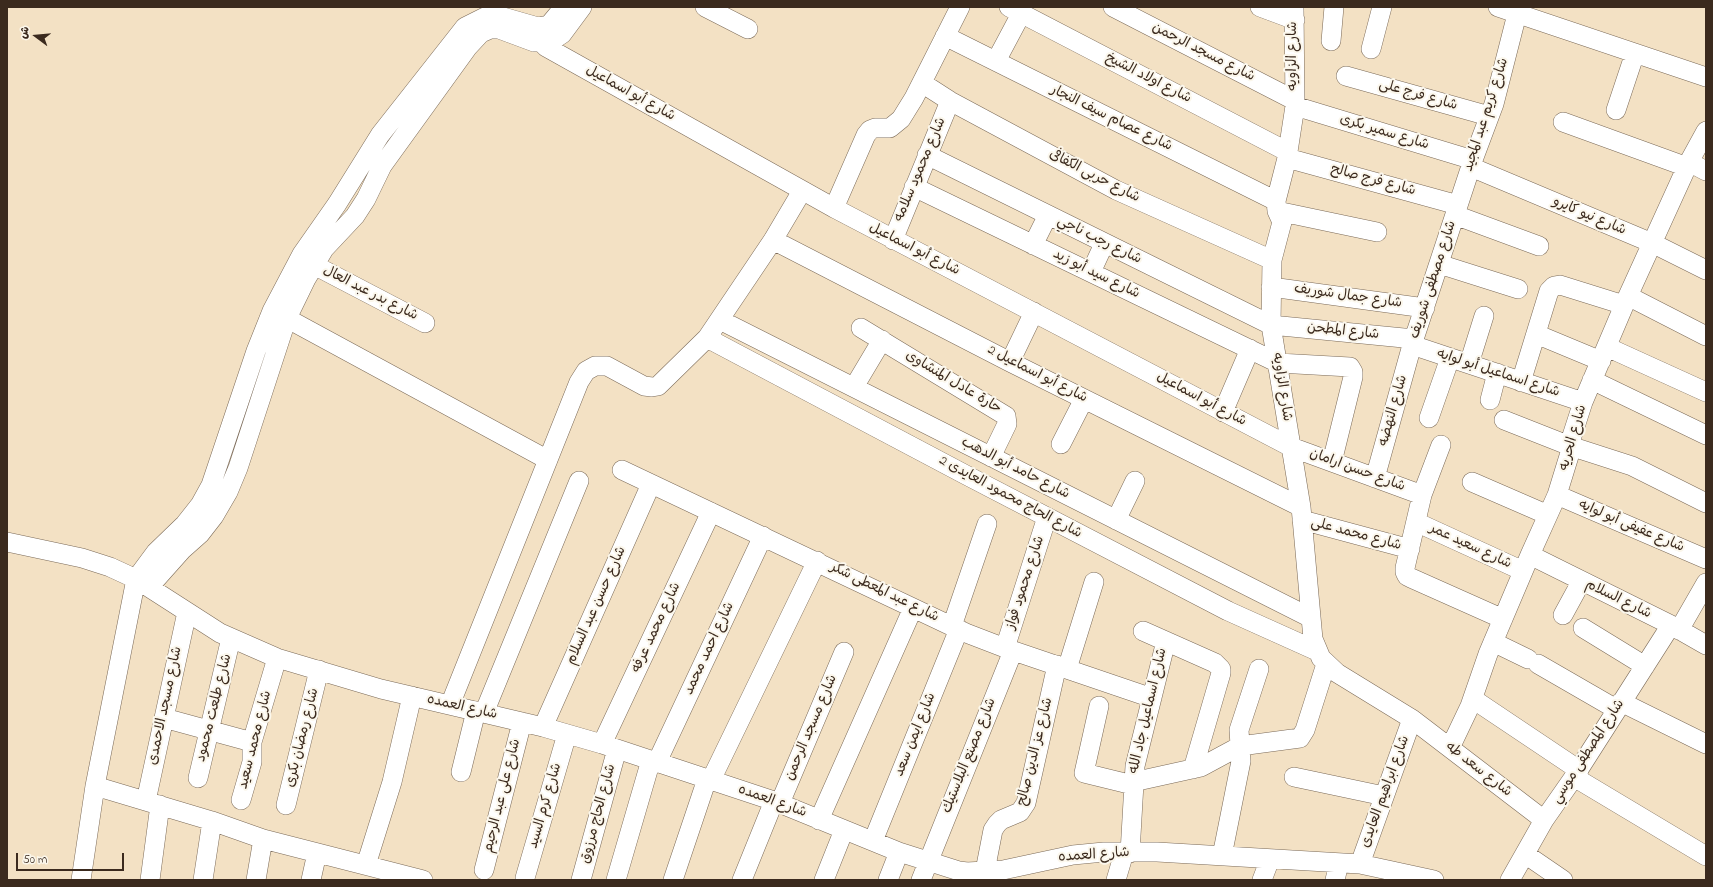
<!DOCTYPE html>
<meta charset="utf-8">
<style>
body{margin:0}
#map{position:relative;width:1713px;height:887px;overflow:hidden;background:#f3e1c4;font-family:"Indie Flower","Playpen Sans Arabic",sans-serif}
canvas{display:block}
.frame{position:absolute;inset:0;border:8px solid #3b2a1e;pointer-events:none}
.north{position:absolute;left:16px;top:16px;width:40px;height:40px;-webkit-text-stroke:3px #fbf7ec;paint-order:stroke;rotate:286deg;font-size:11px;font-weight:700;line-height:16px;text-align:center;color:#3b2a1e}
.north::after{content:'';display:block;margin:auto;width:14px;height:18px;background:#3b2a1e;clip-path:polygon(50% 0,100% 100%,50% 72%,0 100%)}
.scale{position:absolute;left:16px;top:853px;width:108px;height:18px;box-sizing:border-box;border:2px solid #3b2a1e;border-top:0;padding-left:5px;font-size:12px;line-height:14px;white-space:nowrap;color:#3b2a1e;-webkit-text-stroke:3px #fbf7ec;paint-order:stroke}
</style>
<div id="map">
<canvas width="1713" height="887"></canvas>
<div class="frame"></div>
<div class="north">ش</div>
<div class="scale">50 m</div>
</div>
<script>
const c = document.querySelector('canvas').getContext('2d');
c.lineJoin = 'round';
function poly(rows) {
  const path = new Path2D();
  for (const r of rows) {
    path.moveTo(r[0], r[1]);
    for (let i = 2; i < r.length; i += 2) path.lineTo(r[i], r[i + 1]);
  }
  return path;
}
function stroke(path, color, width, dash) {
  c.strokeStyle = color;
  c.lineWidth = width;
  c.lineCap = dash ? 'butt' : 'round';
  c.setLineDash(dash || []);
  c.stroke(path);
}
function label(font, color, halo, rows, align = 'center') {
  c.font = font + ' "Indie Flower","Playpen Sans Arabic",sans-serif';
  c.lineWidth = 4;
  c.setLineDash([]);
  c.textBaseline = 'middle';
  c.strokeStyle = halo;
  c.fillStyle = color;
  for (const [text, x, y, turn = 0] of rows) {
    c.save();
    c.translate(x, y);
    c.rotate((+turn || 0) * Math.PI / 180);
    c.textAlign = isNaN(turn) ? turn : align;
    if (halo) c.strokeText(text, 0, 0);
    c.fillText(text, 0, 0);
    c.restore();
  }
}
const minor = poly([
 [705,7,748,29],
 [1009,7,1288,152],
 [1113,7,1294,100],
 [1260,7,1295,20],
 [1294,7,1295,106,1287,158,1276,201,1277,211,1282,222,1272,260,1271,325,1301,507,1313,639,1321,658,1337,673,1412,719,1544,820],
 [1498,7,1706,77],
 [945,36,1276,201],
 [1331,41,1334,7],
 [542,43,546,47,834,208,1291,447,1422,495],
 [1371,49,1382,7],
 [996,61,1021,14],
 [1346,76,1489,116],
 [922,83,950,101,1116,190,1272,260],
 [1295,106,1473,160],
 [1616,110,1635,53],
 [1563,122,1687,167],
 [927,155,1271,325,1414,339],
 [1287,158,1458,205],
 [1689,162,1706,171],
 [1471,167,1652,243,1706,270],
 [914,187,1278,363,1350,367,1353,372,1353,377,1332,462],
 [834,208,866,135,870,130,875,128,890,128,901,119,914,98,960,7],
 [1277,211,1377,232],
 [1455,215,1539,246],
 [773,240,1010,362,1301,507],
 [893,240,950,101],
 [1033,245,1048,215],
 [1439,264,1518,289],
 [314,265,425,323],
 [1091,272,1104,244],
 [1271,287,1425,308],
 [1628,296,1706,336],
 [277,313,548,460],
 [720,320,1311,618],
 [861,328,1006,416,1007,424,991,457],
 [1536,334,1601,361],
 [707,338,966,475,1228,611,1317,651],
 [1412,345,1583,402],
 [1607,347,1706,392],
 [1010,362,1034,312],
 [1469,364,1484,316],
 [1592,380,1706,435],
 [1521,382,1549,291,1554,286,1560,285,1624,305],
 [854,387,882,340],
 [1490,400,1497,373],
 [1223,412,1250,349],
 [1429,418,1450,358],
 [1504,420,1570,446,1632,466,1706,503],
 [1061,444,1084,399],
 [1441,445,1422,495,1405,568,1405,572,1407,576,1411,578,1503,619],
 [622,470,966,633,1005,648,1152,698],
 [1375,478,1412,345,1473,160,1494,104,1517,14],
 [1472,482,1548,515],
 [1557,495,1706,559],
 [1116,520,1135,481],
 [1302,520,1410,549],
 [1416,522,1523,571],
 [7,542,82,558,110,567,136,579,220,633,277,658,381,689,543,727,602,744,774,801,899,852,959,871,967,872,1003,870,1073,855,1104,852,1157,852,1360,864,1434,880],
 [1530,555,1671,625,1706,645],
 [149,587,182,550,200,534,214,516,228,492,238,468,287,318,306,279,324,249,355,216,366,199,382,166,468,47,481,33,490,29,499,29,534,42,550,42,562,34,582,7],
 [1563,615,1581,582],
 [952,626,987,524],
 [1583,628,1645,666],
 [1679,630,1706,583],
 [1143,631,1215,663,1221,669,1221,673,1193,769],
 [1493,642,1528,659],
 [1005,648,1047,517],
 [1538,664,1616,709],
 [1067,669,1094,582],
 [1473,699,1579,770],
 [1621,702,1706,744],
 [450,705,579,382,586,371,595,366,607,366,644,386,652,387,658,386,707,338,773,240,802,191],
 [1099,706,1084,773,1133,785],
 [484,713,579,481],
 [164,718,252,742],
 [543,727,651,484],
 [602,744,711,512],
 [1450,748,1470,706,1488,654,1530,555,1557,495,1569,456,1572,436,1583,402,1628,296,1689,162,1706,131],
 [657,762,763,536],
 [461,772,476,711],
 [1294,777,1384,796],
 [1574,777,1706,856],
 [198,778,231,638],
 [711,780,817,561],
 [1133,782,1201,767,1240,746,1300,738,1305,730,1326,664],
 [95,786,212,821,263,839,423,880],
 [241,800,252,762,252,742,277,658],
 [146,801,187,612],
 [780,803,844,652],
 [286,805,319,670],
 [819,820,913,608],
 [873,841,959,629],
 [1130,853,1135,766,1166,641],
 [1525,854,1563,880],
 [1222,856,1241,761,1239,730,1259,669],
 [1360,864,1412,719],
 [366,865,392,782,412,696],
 [484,870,522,722],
 [985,871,993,830,997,824,1001,820,1020,812,1026,803,1057,665],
 [525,878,567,734],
 [81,880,95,786,136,579,156,552,185,524,200,505,211,485,256,351,272,311,302,254,337,204,380,135,465,27,485,17,496,15,538,27,549,25,564,7],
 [150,880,160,805],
 [203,880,212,821],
 [256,880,263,839],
 [311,880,317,853],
 [581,880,617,749],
 [616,880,651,760],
 [673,880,707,779],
 [742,880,774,801],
 [824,880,844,830],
 [888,880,899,852],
 [921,880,1013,651],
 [1116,880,1124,853],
 [1262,880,1270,859],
 [1335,880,1339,863],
 [1510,880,1544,820,1574,777,1671,625]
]);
stroke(minor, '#7b6a58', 20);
stroke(minor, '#fff', 19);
label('14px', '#3b2a1e', '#fbf7ec', [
 ["شارع مسجد الرحمن",1203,53,27],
 ["شارع الزاويه",1294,56,-90],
 ["شارع اولاد الشيخ",1148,79,27],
 ["شارع أبو اسماعيل",630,94,29],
 ["شارع فرج على",1418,96,16],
 ["شارع كريم عبد المجيد",1487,115,-72],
 ["شارع عصام سيف النجار",1111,119,26],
 ["شارع سمير بكرى",1384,133,17],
 ["شارع محمود سلامه",921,170,-67],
 ["شارع حربى الكفافى",1094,177,27],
 ["شارع فرج صالح",1373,181,15],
 ["شارع نيو كايرو",1589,217,23],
 ["شارع رجب ناجي",1099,241,26],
 ["شارع أبو اسماعيل",914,250,27],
 ["شارع سيد أبو زيد",1096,275,26],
 ["شارع مصطفى شوريف",1434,280,-72],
 ["شارع بدر عبد العال",370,294,27],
 ["شارع جمال شوريف",1348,297,8],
 ["شارع المطحن",1343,332,6],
 ["شارع اسماعيل أبو لوايه",1498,374,18],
 ["شارع أبو اسماعيل 2",1037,375,27],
 ["حارة عادل المنشاوى",953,383,31],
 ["شارع الزاويه",1281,387,81],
 ["شارع أبو اسماعيل",1201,400,28],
 ["شارع النهضه",1394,411,-74],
 ["شارع الحريه",1574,438,-74],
 ["شارع حامد أبو الدهب",1015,469,27],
 ["شارع حسن ارامان",1357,471,20],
 ["شارع الحاج محمود العايدى 2",1010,498,28],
 ["شارع عفيفى أبو لوايه",1631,527,23],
 ["شارع محمد على",1356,535,15],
 ["شارع سعيد عمر",1470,547,25],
 ["شارع محمود فواز",1026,583,-72],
 ["شارع عبد المعطى شكر",884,593,26],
 ["شارع السلام",1618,600,26],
 ["شارع حسن عبد السلام",597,606,-66],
 ["شارع محمد عرفه",657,628,-65],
 ["شارع احمد محمد",710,649,-65],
 ["شارع مسجد الاحمدى",166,706,-78],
 ["شارع طلعت محمود",215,708,-76],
 ["شارع العمده",462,708,13],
 ["شارع اسماعيل جاد الله",1149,711,-77],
 ["شارع مسجد الرحمن",812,728,-67],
 ["شارع ايمن سعد",916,735,-68],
 ["شارع رمضان بكرى",303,738,-76],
 ["شارع محمد سعيد",256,740,-76],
 ["شارع عز الدين صالح",1036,752,-76],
 ["شارع المصطفى موسي",1589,752,-57],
 ["شارع مصنع البلاستيك",970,756,-68],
 ["شارع سعد طه",1478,770,38],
 ["شارع ابراهيم العايدى",1386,792,-70],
 ["شارع على عبد الرحيم",503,796,-76],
 ["شارع العمده",772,802,20],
 ["شارع كرم السيد",546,806,-74],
 ["شارع الحاج مرزوق",599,814,-75],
 ["شارع العمده",1094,856,-4]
]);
</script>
